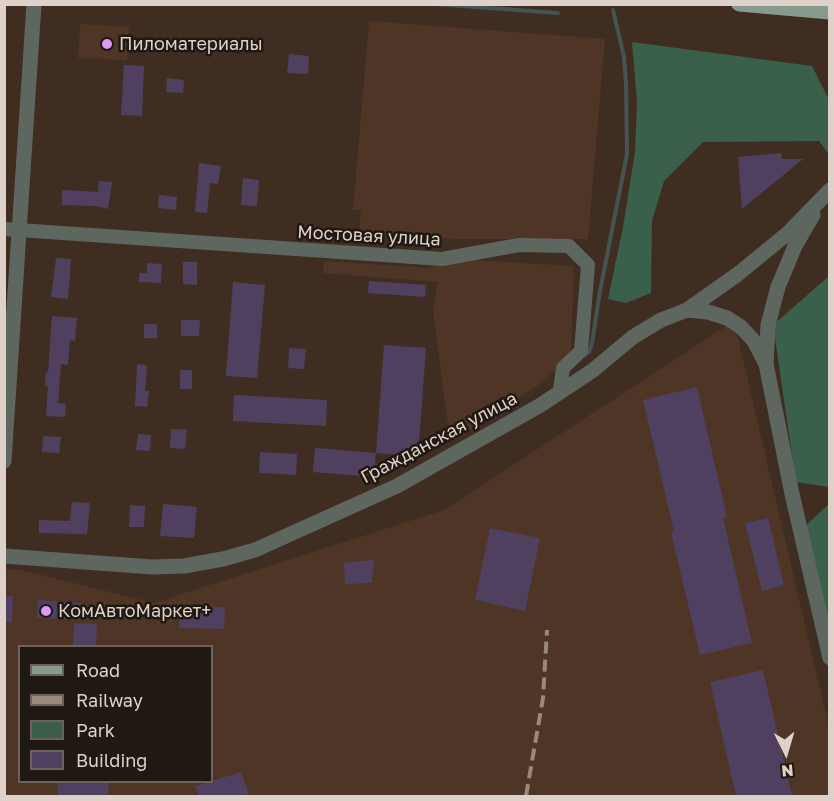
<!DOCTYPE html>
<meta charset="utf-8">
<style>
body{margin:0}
#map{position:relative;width:834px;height:801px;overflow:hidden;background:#402d21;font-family:"Golos Text",sans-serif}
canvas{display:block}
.frame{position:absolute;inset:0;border:6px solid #ded1c9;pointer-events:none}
.legend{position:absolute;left:18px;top:645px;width:195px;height:138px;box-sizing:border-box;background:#201812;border:2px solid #6c625b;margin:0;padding:8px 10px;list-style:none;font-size:18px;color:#ded1c9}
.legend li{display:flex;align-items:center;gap:12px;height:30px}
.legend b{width:30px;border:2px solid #6c625b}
.north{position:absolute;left:756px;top:723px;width:60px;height:60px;-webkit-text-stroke:4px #201812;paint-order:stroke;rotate:175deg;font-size:16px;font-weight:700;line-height:24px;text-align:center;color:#ded1c9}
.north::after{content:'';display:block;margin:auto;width:21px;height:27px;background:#ded1c9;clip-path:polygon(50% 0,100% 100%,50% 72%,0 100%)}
</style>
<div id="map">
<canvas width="834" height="801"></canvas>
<div class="frame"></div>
<ul class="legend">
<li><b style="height:8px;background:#869a8e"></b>Road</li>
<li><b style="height:8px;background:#98887e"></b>Railway</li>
<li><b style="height:16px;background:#3a5f4a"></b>Park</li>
<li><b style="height:16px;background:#504060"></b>Building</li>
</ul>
<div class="north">N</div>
</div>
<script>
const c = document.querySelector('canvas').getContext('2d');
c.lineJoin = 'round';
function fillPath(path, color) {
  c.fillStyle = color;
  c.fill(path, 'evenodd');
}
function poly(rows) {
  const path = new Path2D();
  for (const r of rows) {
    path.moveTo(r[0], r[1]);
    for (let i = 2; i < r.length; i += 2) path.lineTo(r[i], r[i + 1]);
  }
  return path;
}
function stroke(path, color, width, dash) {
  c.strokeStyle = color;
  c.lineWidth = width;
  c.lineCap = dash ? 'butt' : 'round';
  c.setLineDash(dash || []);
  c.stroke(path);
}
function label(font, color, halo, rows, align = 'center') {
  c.font = font + ' "Golos Text",sans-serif';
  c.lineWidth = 5;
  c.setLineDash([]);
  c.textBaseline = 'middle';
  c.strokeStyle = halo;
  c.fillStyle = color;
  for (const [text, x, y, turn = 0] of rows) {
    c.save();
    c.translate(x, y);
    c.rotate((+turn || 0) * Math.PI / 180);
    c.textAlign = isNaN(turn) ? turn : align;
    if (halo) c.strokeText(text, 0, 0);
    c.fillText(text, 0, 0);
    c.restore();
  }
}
fillPath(poly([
 [369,21,605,39,588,239,454,239,359,234,361,210,353,210],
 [80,24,129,27,127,60,78,58],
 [457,259,574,266,571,355,543,382,464,434,449,433,433,310,438,282,323,273,324,261,429,268],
 [734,321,829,727,829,796,5,796,5,569,22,570,154,603,444,510],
 [20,646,212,646,212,782,20,782]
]), '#4e3525');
fillPath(poly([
 [632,42,812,66,829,100,830,152,828,153,819,141,703,142,664,181,652,221,651,293,626,303,608,299,623,227,635,152,637,102],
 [829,276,829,487,796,482,773,325],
 [829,504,829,627,805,526]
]), '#3a5f4a');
stroke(poly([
 [435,4,558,13],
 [583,356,589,352,592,343,600,291,627,154,626,82,624,57,613,10]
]), '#445453', 4);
fillPath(poly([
 [289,54,309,56,308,74,287,73],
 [124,65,144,66,142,116,121,115],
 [167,78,184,80,183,93,166,92],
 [781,153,782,159,803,159,742,209,738,157],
 [199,163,221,166,218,184,210,183,207,213,195,212],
 [243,178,259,180,257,206,241,205],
 [99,181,112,182,108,209,96,206,62,205,62,190,98,192],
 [159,195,177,197,176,210,158,208],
 [56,258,71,259,68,299,51,297],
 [183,262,197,262,197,285,183,284],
 [147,263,162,264,161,283,139,282,139,273,147,273],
 [369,281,426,285,425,297,368,293],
 [233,282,265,285,257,378,226,376],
 [52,316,77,318,75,341,70,340,68,365,61,364,58,403,66,404,65,417,46,416,48,386,45,386,46,372,48,373],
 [181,320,200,320,199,336,181,336],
 [144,324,157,324,157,338,144,338],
 [384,345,426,348,418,456,376,453],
 [289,348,306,349,304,369,288,368],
 [137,364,147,365,145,391,149,391,147,407,135,406],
 [180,370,192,370,192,389,180,389],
 [697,387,727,517,723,518,752,643,700,655,671,532,674,531,643,400],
 [234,395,327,400,326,426,233,421],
 [171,429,187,430,185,449,170,448],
 [138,434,151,435,150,451,136,450],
 [43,436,61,437,59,453,42,452],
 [315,448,376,453,374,477,313,472],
 [260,452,297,454,296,475,259,473],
 [72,502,90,503,87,534,39,533,39,520,70,521],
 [163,504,197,507,194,538,160,536],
 [130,505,145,506,144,527,129,527],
 [768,518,784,585,762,591,745,523],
 [490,528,540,538,525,611,475,600],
 [374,560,372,583,345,584,344,563],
 [4,596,13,596,12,622,4,622],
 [38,600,81,603,80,620,37,618],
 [180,606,225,607,224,629,179,628],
 [74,623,97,624,96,646,73,646],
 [763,670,792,796,736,796,710,682],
 [241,772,249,794,237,796,199,796,195,786],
 [58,782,109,782,108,796,57,796]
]), '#504060');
stroke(poly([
 [4,229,442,259,519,245,569,246,588,265,581,351,563,368,560,390]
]), '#5d6760', 14);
stroke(poly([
 [687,310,708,312,727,318,741,327,754,341,766,364,792,494,830,658],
 [766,364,768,325,778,287,795,246,813,215],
 [4,461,34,4],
 [4,556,152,567,184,566,223,559,255,550,397,486,539,406,592,371,633,337,661,320,687,310,738,274,788,233,830,190]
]), '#5d6760', 15);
stroke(poly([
 [739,4,830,12]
]), '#869a8e', 15);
stroke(poly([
 [526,796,543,698,547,630]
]), '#98887e', 4, [12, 6]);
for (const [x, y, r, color] of [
 [107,44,6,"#da9af6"],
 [46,611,6,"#da9af6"]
]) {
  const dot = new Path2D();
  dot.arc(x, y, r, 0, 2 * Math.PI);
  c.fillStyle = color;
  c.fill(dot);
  stroke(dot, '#201812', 2);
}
label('18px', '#ded1c9', '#201812', [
 ["Пиломатериалы",119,44],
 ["КомАвтоМаркет+",58,611]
], 'left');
label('18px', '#ded1c9', '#201812', [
 ["Мостовая улица",369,236,3],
 ["Гражданская улица",439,438,-28]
]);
</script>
